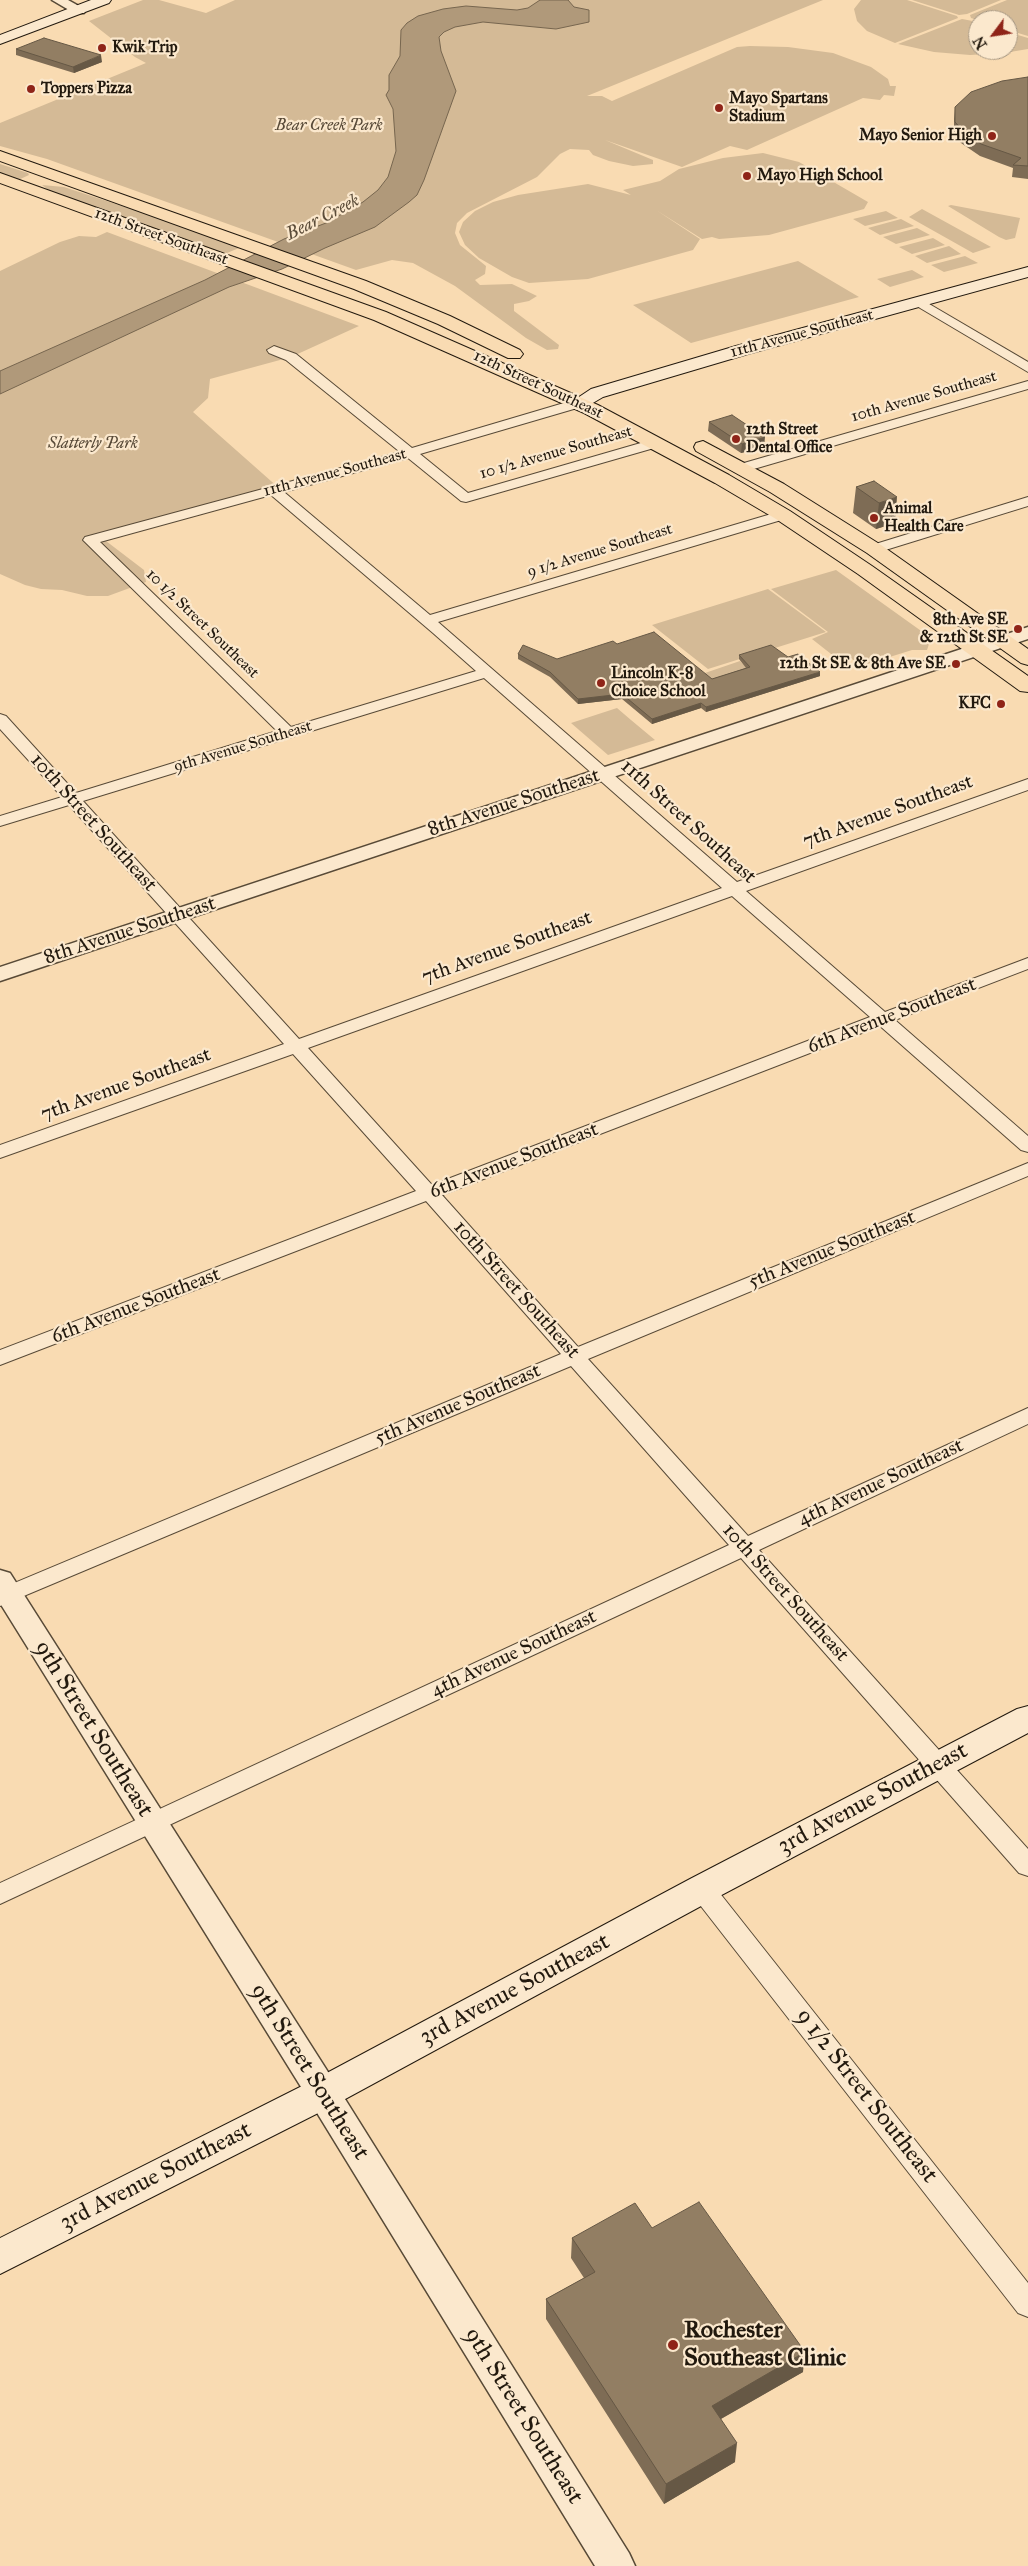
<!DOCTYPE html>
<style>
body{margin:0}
#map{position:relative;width:1028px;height:2566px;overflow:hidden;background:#f9dbb2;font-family:"IM FELL Great Primer",serif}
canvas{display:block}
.north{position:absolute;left:968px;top:10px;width:50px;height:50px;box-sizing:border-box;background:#fbe8cd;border:1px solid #a49581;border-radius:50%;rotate:239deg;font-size:14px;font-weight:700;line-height:20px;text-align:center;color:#22190e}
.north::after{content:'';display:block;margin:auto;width:18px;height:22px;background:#8f2418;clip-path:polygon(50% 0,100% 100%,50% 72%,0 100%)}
</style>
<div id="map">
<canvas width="1028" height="2566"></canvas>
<div class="north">N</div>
</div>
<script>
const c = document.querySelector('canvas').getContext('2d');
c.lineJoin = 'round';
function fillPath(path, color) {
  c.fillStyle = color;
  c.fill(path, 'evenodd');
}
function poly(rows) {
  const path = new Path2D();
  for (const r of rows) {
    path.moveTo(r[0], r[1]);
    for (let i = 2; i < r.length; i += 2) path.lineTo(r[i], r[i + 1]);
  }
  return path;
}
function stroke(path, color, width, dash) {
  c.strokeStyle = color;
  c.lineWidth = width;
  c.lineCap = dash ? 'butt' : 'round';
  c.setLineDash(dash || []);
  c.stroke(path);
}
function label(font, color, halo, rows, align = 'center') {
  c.font = font + ' "IM FELL Great Primer",serif';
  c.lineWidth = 4.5;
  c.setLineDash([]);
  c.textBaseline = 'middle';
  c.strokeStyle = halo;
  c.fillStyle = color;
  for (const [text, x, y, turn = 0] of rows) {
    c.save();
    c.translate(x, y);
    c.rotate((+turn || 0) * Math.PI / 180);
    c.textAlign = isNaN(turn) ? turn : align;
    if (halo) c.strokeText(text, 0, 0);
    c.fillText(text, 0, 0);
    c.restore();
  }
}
fillPath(poly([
 [143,0,159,0,206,13,235,0,823,0,587,96,602,96,612,101,737,47,750,46,788,47,833,53,871,67,888,79,890,86,896,86,894,96,884,95,880,100,863,98,747,150,730,146,682,167,605,140,653,160,653,164,633,166,609,161,593,155,589,150,570,149,560,154,537,177,467,213,457,223,455,233,460,245,486,266,485,274,475,280,480,285,512,284,537,296,529,301,514,304,514,311,559,345,558,349,547,350,526,338,455,286,413,263,392,260,356,270,47,159,0,146,0,123,146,63,135,57,89,21],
 [861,0,907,0,957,16,958,18,895,43,867,31,857,21,854,9],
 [912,0,1001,0,967,14,959,15],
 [1007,0,1028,0,1028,36,1008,30,1008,20,978,20,971,18,970,15],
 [962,19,978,22,978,50,1008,50,1008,32,1028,38,1028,49,1004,53,970,55,934,52,898,44],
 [763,153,799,162,868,202,864,209,769,235,719,239,712,237,702,239,656,210,700,239,693,250,588,279,529,283,512,277,479,258,465,245,459,232,463,222,475,211,493,202,518,195,588,184,631,195,623,190,660,181,679,169,723,158],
 [0,164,28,173,29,175,18,180,0,173],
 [42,185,64,187,183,226,239,248,227,253,217,251,51,192],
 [951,205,1020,218,1015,238,1006,240,999,237,948,206],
 [922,209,991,247,973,253,909,217],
 [886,211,898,218,865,226,853,219],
 [901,219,914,226,880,235,868,228],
 [917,228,930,235,896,244,883,237],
 [107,232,359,326,291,357,210,379,208,398,193,412,280,489,111,534,106,541,144,570,146,582,108,596,87,596,62,590,41,589,25,585,0,574,0,271,60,242,79,236,96,237],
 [933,238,945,245,912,254,899,247],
 [949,246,961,254,927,263,915,256],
 [965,256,978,263,944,272,931,265],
 [798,261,859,297,691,343,633,305],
 [912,270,924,277,890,287,877,279],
 [836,570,931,638,927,650,912,650,861,666,848,656,840,661,812,639,828,632,771,589],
 [768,589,826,632,708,669,652,625],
 [740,661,751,672,709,685,702,674],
 [617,708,631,720,655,740,608,755,571,723]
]), '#d4ba96');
const water = poly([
 [540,0,568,0,574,7,589,10,589,22,556,29,483,22,455,27,444,32,439,37,441,51,456,91,424,180,417,195,409,202,375,227,325,248,282,269,229,287,0,394,0,371,205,280,284,239,326,223,363,202,378,190,388,177,396,151,393,109,386,95,389,90,389,75,400,56,401,30,407,23,418,16,443,9,466,6,517,10,528,8,540,0]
]);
fillPath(water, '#b0997a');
stroke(water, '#77664f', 1);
const minor = poly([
 [919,298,1028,362,1028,372,915,305,913,302,919,298],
 [274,346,296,354,412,448,574,400,584,400,586,403,584,406,420,454,468,493,651,440,661,440,663,443,661,446,466,502,461,501,408,458,284,492,430,615,778,512,788,512,790,515,788,518,438,622,737,882,1028,779,1028,790,746,891,885,1012,1028,958,1028,969,895,1020,1028,1136,1028,1152,1021,1150,880,1026,442,1195,578,1347,1028,1163,1028,1176,588,1359,748,1536,1028,1408,1028,1424,759,1550,1028,1849,1028,1876,1019,1873,741,1558,0,1904,0,1883,729,1545,571,1366,0,1606,0,1589,561,1354,426,1201,0,1365,0,1350,416,1191,293,1054,0,1158,0,1145,284,1044,69,805,0,826,0,816,62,797,0,729,0,714,6,716,76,793,277,731,83,540,85,537,400,452,286,360,269,353,267,350,274,346],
 [271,495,433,633,476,671,291,727,100,542,271,495],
 [484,678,722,888,299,1039,83,801,484,678],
 [732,896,870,1017,432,1185,308,1048,732,896],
 [1028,381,1028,389,747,471,737,471,735,468,737,465,1028,381],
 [1028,497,1028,506,879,552,874,553,867,549,869,546,1028,497],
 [702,1879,711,1882,1028,2283,1028,2317,1018,2313,693,1896,690,1889,693,1882,702,1879]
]);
const tertiary = poly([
 [52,0,68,0,86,10,84,13,74,13,52,0],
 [1028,627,1028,639,0,981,0,967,1028,627],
 [0,1570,10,1573,335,2083,629,2553,635,2566,595,2566,311,2103,0,1603,0,1570]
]);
const secondary = poly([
 [91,0,111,0,109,3,0,44,0,35,91,0],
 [1028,267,1028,277,748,354,603,397,586,407,579,409,572,407,570,403,591,389,736,346,1028,267],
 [1028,1706,1028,1733,714,1899,336,2104,0,2274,0,2238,310,2082,690,1879,1017,1709,1028,1706]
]);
const primary = poly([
 [0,151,366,281,450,316,520,350,523,354,520,358,508,358,438,324,354,289,0,161,0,151],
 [0,173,386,312,598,405,729,475,790,511,872,566,1028,676,1028,692,1020,691,858,574,776,519,715,483,584,413,374,320,0,183,0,173],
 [703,441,784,484,881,545,1028,649,1028,665,1021,663,867,553,770,492,696,451,694,447,696,443,703,441]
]);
stroke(minor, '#584a37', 2);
stroke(tertiary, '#584a37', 3);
stroke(secondary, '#22190e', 2);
stroke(primary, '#22190e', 2);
fillPath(minor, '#fbe8cd');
fillPath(tertiary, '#fbe8cd');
fillPath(secondary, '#fbe8cd');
fillPath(primary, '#f9dbb2');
fillPath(poly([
 [16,49,102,62,74,73,16,55],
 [1028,77,1028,179,1012,177,1013,168,980,156,961,143,954,134,954,119,955,107],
 [709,422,764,447,741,453,708,431],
 [874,481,895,523,876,529,853,513,856,487],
 [617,644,712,679,746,668,739,659,739,655,788,657,820,676,706,712,701,708,652,724,622,699,578,704,550,677,518,659,518,654,557,659],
 [652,2228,803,2372,721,2419,735,2462,664,2504,546,2319,546,2299,584,2278,571,2258,572,2238]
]), '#7e6c55');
fillPath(poly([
 [101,55,102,62,74,73,73,67],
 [765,437,764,447,741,453,742,444],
 [897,497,895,523,876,529,879,503],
 [820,672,820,676,706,712,706,707],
 [622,694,622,699,578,704,578,699],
 [701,703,701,708,652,724,652,719],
 [805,2352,803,2372,710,2425,712,2406],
 [737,2443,735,2462,664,2504,666,2484]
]), '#665845');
const building = poly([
 [44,38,101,55,73,67,16,49,44,38],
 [1028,77,1028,166,1013,165,1021,158,981,144,963,131,955,122,955,107,971,92,1002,81,1028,77],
 [732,415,765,437,742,444,709,422,732,415],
 [874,481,897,497,879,503,856,487,874,481],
 [654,632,712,679,750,667,739,655,771,645,788,657,798,654,820,672,706,707,701,703,652,719,622,694,578,699,550,672,518,654,523,645,557,659,613,641,617,644,654,632],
 [699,2202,805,2352,712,2406,737,2443,666,2484,546,2299,595,2272,572,2238,635,2203,652,2228,699,2202]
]);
fillPath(building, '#927e63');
stroke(building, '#665845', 1);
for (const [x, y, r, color] of [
 [102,48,5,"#8f2418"],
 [31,89,5,"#8f2418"],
 [719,108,5,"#8f2418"],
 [992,136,5,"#8f2418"],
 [747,176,5,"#8f2418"],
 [736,439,5,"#8f2418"],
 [874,518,5,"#8f2418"],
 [1018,629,5,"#8f2418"],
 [956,664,5,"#8f2418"],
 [601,683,5,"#8f2418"],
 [1001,704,5,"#8f2418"],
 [673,2345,6,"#8f2418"]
]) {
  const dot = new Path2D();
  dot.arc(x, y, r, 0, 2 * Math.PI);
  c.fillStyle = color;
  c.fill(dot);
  stroke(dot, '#fbe8cd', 2);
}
label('bold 16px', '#22190e', '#fbe8cd', [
 ["Kwik Trip",112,48],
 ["Toppers Pizza",41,89],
 ["Mayo Spartans",729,99],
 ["Stadium",729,117],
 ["Mayo Senior High",982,136,"right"],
 ["Mayo High School",757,176],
 ["12th Street",746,430],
 ["Dental Office",746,448],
 ["Animal",884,509],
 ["Health Care",884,527],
 ["8th Ave SE",1008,620,"right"],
 ["& 12th St SE",1008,638,"right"],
 ["12th St SE & 8th Ave SE",946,664,"right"],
 ["Lincoln K-8",611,674],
 ["Choice School",611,692],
 ["KFC",991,704,"right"]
], 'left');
label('italic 16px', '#574937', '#fbe8cd', [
 ["Bear Creek Park",329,126],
 ["Slatterly Park",93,444]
]);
label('16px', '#22190e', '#fbe8cd', [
 ["12th Street Southeast",161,237,20],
 ["11th Avenue Southeast",802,334,-15],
 ["12th Street Southeast",538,385,25],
 ["10th Avenue Southeast",924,397,-16],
 ["10 1/2 Avenue Southeast",556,453,-16],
 ["11th Avenue Southeast",335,473,-15],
 ["9 1/2 Avenue Southeast",600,551,-17],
 ["10 1/2 Street Southeast",202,624,44],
 ["9th Avenue Southeast",243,747,-17]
]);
label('italic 18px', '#5b4c39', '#fbe8cd', [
 ["Bear Creek",323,218,-27]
]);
label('20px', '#22190e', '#fbe8cd', [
 ["8th Avenue Southeast",514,803,-18],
 ["7th Avenue Southeast",888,812,-20],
 ["11th Street Southeast",688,822,42],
 ["10th Street Southeast",93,823,48],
 ["8th Avenue Southeast",130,931,-18],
 ["7th Avenue Southeast",507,948,-20],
 ["6th Avenue Southeast",892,1016,-21],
 ["7th Avenue Southeast",126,1085,-20],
 ["6th Avenue Southeast",514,1161,-21],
 ["5th Avenue Southeast",832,1250,-22],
 ["10th Street Southeast",516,1290,48],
 ["6th Avenue Southeast",136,1306,-21],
 ["5th Avenue Southeast",458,1405,-23],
 ["4th Avenue Southeast",881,1483,-25],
 ["10th Street Southeast",785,1593,48],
 ["4th Avenue Southeast",514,1654,-25]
]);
label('24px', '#22190e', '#fbe8cd', [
 ["9th Street Southeast",93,1729,58],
 ["3rd Avenue Southeast",873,1799,-28],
 ["3rd Avenue Southeast",515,1990,-28],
 ["9th Street Southeast",309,2072,58],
 ["9 1/2 Street Southeast",866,2096,52],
 ["3rd Avenue Southeast",156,2177,-27],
 ["9th Street Southeast",523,2416,58]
]);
label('bold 24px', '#22190e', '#fbe8cd', [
 ["Rochester",684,2331],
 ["Southeast Clinic",684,2359]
], 'left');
</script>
